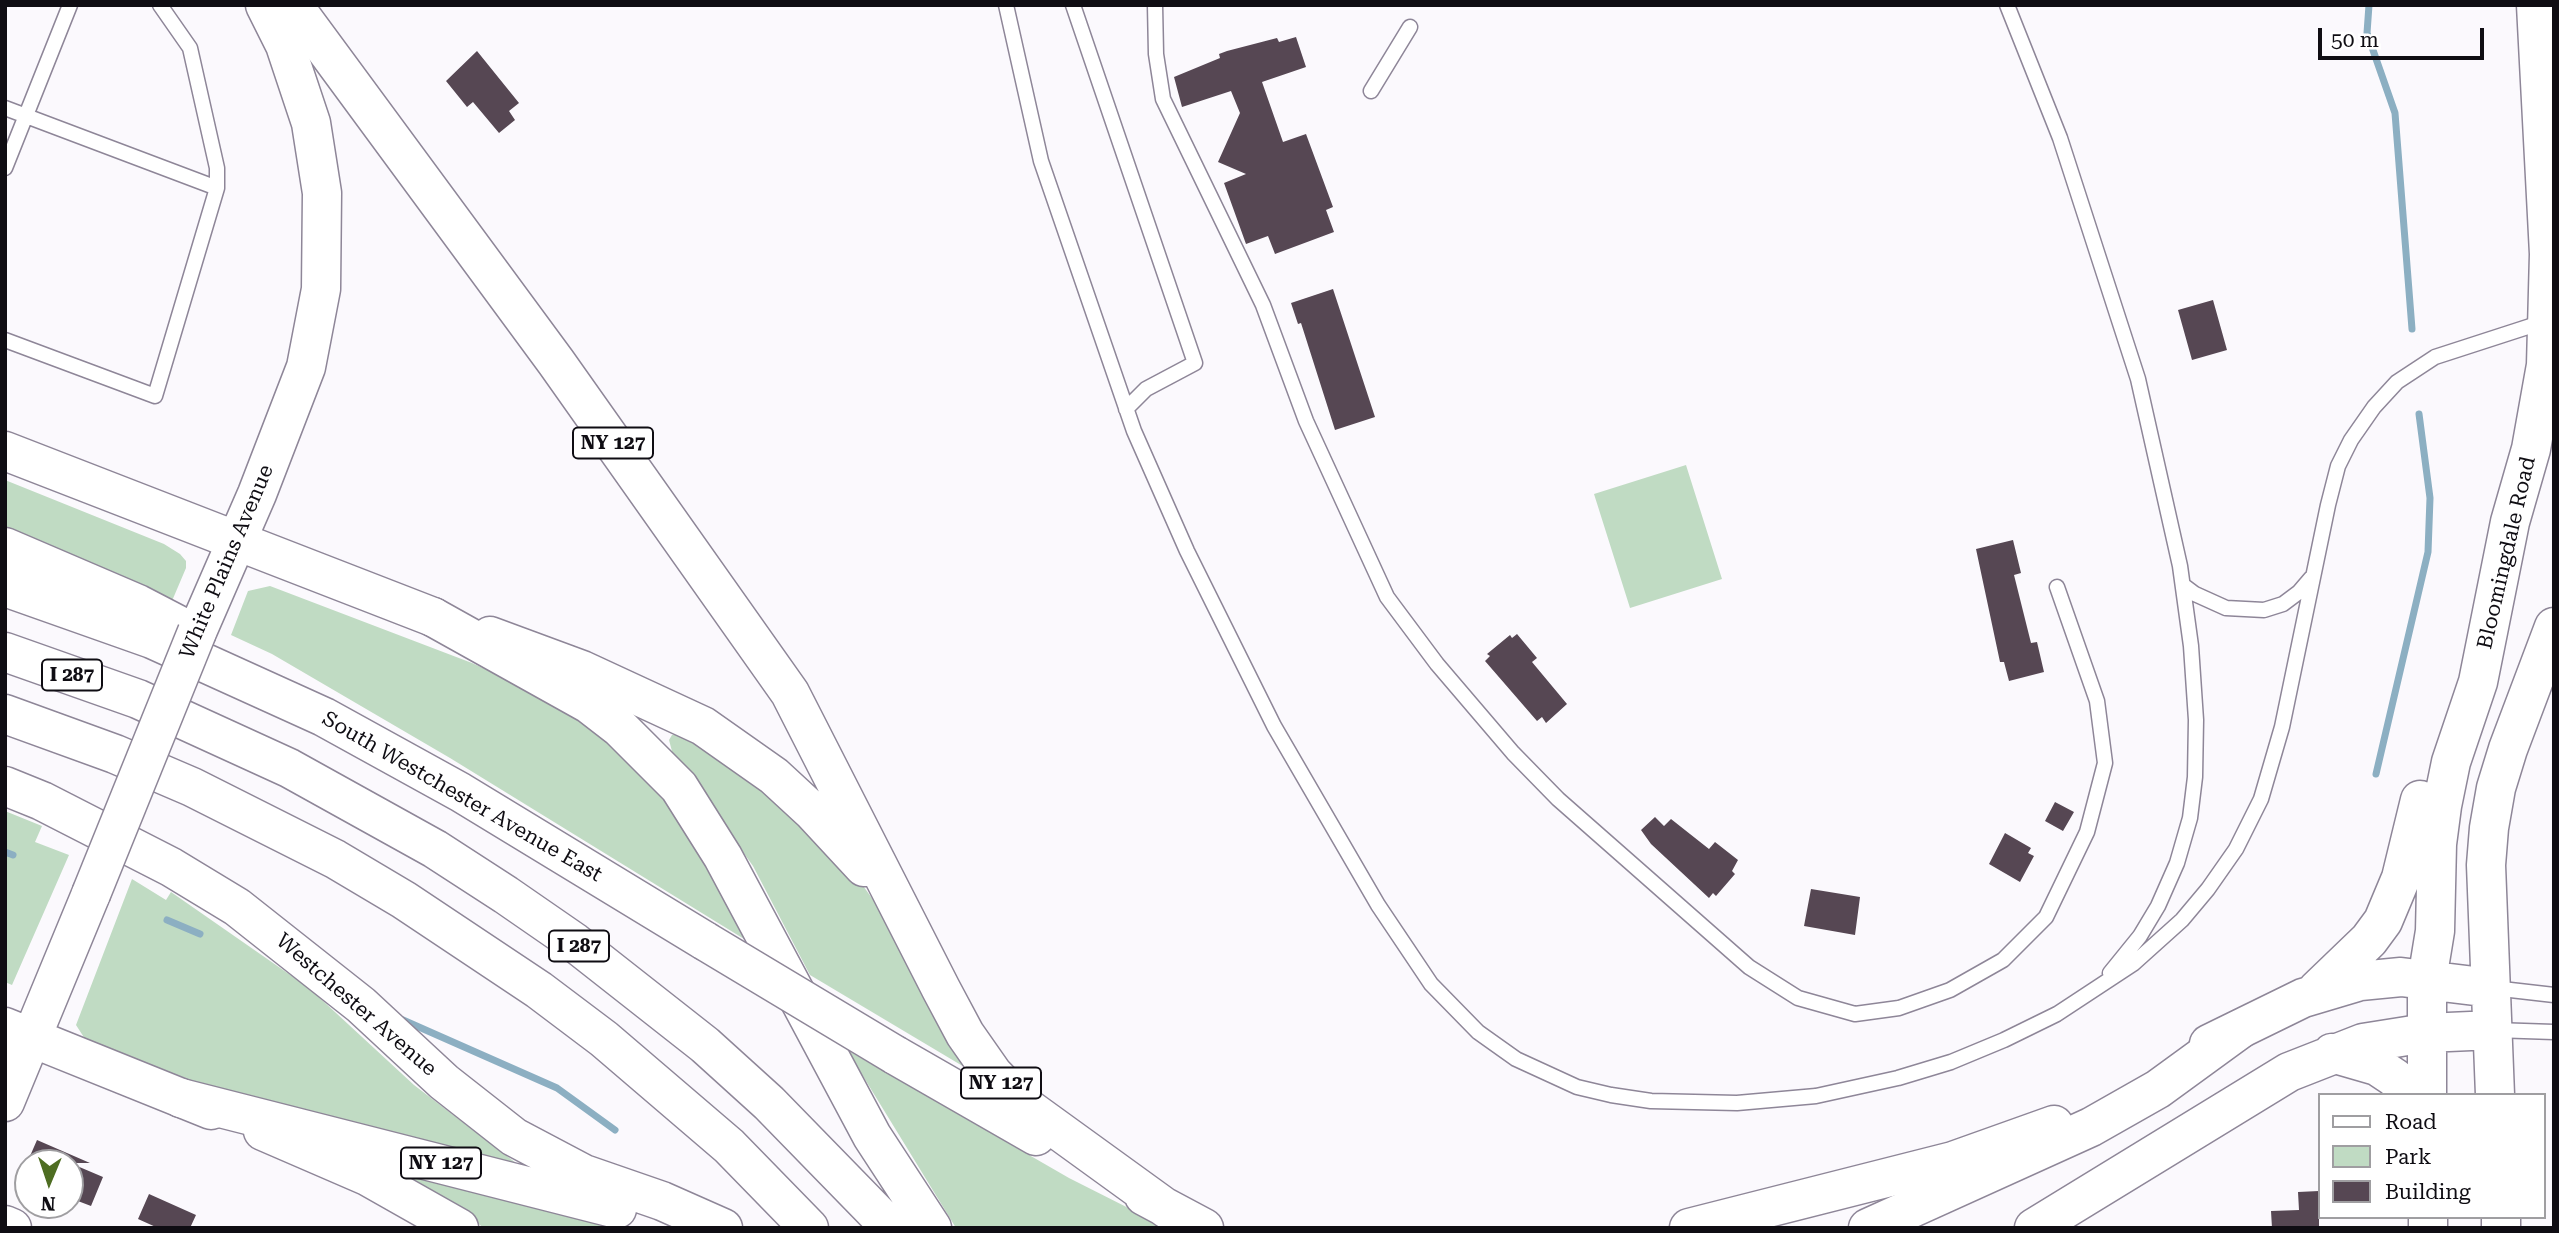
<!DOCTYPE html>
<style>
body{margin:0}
#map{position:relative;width:2559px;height:1233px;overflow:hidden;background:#fbf9fd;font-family:"Roboto Serif",serif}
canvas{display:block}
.frame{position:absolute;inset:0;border:7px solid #0f0d13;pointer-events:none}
.legend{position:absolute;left:2318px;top:1093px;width:228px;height:126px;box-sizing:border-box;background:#fff;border:2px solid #9f9ea1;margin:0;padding:9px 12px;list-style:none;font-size:21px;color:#0f0d13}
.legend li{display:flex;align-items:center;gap:14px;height:35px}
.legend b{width:35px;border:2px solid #9f9ea1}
.north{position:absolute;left:14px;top:1149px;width:70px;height:70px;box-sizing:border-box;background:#fff;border:2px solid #9f9ea1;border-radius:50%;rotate:182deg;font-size:19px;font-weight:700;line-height:28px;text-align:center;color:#0f0d13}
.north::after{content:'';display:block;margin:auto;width:24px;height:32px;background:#4e6d22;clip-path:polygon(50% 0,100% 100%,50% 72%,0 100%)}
.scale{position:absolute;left:2318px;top:28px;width:166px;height:32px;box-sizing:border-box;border:4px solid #0f0d13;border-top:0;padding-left:9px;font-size:21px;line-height:24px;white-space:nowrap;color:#0f0d13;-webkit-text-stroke:5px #fff;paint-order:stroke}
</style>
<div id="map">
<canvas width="2559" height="1233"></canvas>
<div class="frame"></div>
<ul class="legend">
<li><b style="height:9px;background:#fff"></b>Road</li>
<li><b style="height:19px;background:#c0dbc3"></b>Park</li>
<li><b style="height:19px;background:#564753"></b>Building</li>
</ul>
<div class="north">N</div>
<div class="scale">50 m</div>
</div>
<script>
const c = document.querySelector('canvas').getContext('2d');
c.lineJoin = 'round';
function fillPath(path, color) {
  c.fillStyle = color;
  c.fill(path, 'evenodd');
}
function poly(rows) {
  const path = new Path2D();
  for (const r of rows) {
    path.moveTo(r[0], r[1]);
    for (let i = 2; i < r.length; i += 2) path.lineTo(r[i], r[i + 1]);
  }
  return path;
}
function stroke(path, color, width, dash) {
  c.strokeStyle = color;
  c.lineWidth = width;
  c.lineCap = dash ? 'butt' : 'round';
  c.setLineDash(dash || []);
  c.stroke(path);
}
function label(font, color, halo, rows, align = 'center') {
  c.font = font + ' "Roboto Serif",serif';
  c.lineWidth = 7;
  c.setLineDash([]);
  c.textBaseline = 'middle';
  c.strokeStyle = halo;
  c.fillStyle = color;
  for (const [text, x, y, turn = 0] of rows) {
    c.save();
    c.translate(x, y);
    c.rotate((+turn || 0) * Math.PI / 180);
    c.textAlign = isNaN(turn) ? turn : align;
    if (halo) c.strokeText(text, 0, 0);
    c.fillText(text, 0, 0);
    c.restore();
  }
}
fillPath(poly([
 [1686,465,1722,579,1630,608,1594,494],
 [5,480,164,544,180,554,186,561,186,568,169,608,5,536],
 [270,586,472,663,531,690,581,718,624,754,659,791,707,858,749,942,450,758,272,654,231,635,248,591],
 [686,734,744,766,851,869,907,947,971,1071,810,975,753,866,673,755,669,740,672,735],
 [5,811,42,826,35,842,69,855,12,985,5,982],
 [132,879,166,900,171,892,309,988,414,1085,533,1176,232,1095,87,1042,76,1025],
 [847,1050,1069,1178,1168,1228,956,1228],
 [398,1166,629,1228,484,1228,460,1210,397,1172]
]), '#c0dbc3');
stroke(poly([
 [2369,5,2367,33,2395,113,2412,329],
 [2376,774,2428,552,2430,498,2419,414],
 [5,852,13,855],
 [167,920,200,934],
 [403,1020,557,1088,615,1130]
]), '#8cafc2', 7);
fillPath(poly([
 [1296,37,1306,67,1262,82,1283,142,1306,134,1333,207,1326,210,1334,232,1275,254,1268,236,1246,244,1224,183,1246,174,1218,162,1240,113,1231,91,1182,107,1174,77,1220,58,1219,54,1227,51,1277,38,1279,42],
 [477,51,519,103,509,111,515,120,499,133,473,102,467,107,446,81],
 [1333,289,1375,417,1335,430,1301,323,1298,324,1291,303],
 [2213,300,2227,350,2192,360,2178,310],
 [2013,540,2021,573,2014,575,2031,643,2037,642,2044,672,2009,681,2004,662,2000,662,1976,549],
 [1517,634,1537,658,1532,662,1567,704,1546,723,1542,717,1537,721,1485,661,1490,656,1487,654,1510,635,1512,638],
 [2055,802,2074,812,2063,831,2045,821],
 [1655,817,1664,826,1671,819,1709,849,1715,842,1738,860,1732,871,1735,874,1716,896,1713,893,1709,898,1651,844,1641,830],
 [2005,833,2031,848,2028,853,2034,856,2020,882,1989,864],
 [1811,889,1860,897,1855,935,1804,926],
 [37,1140,90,1163,70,1163,103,1177,91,1206,70,1198,70,1163,27,1163],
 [2319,1191,2319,1228,2272,1228,2271,1211,2299,1210,2298,1192],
 [149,1194,196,1215,190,1228,158,1228,138,1219]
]), '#564753');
const lane = poly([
 [1006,5,1041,161,1134,431,1187,551,1274,726,1378,905,1431,984,1478,1032,1516,1059,1577,1087,1611,1095,1651,1101,1737,1103,1816,1096,1898,1078,1951,1062,2004,1040,2057,1014,2133,964,2182,920,2208,889,2236,849,2261,799,2282,727,2328,505,2338,466,2351,440,2374,407,2397,382,2435,357,2543,322],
 [1073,5,1195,363,1146,389,1126,409],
 [1155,5,1156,54,1163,99,1263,305,1306,421,1387,597,1437,664,1513,753,1558,799,1749,967,1798,998,1855,1014,1899,1008,1950,990,2003,960,2046,917,2087,832,2105,763,2097,701,2057,587],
 [2007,5,2060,138,2138,379,2180,566,2191,646,2196,720,2195,777,2190,818,2177,863,2158,906,2140,936,2110,973],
 [1371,91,1410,27],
 [5,108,217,188,217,168,190,48,160,5],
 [5,168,70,5],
 [5,340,155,396,217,188],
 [2183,585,2195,594,2226,608,2264,610,2283,604,2299,592,2311,578],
 [2493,988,2554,995],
 [2494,1030,2554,1032]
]);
const secondary = poly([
 [5,451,433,617],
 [197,632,257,494,306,367,321,289,322,193,311,123,285,45,265,5],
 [5,1027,211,1110],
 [5,1102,91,894],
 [263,1131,367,1176,459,1228],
 [5,1225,12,1228]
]);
const primary = poly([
 [293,5,556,362,790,693,941,989,965,1034,993,1074,1022,1104,1167,1209],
 [5,547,138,604,188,630],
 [5,587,152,639,324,717,460,792,705,941],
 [490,636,582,670,703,726,774,776,813,812,864,867],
 [5,786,42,801,171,867,237,907,361,1005,444,1082,514,1137,584,1174,662,1201,723,1228],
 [2317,990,2369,940,2383,921,2401,878,2420,800],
 [2426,1033,2493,1030],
 [2209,1044,2303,998,2360,981,2401,977,2491,988],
 [895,1055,1036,1136],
 [2427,1095,2427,980,2435,931,2437,844,2442,806,2451,762,2478,682,2510,522,2531,449,2546,365,2549,254,2536,5],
 [2495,1095,2486,865,2489,828,2496,788,2508,749,2554,627],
 [181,1098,617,1209],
 [1144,1196,1204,1228],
 [2428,1217,2428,1228],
 [2501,1217,2501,1228],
 [1689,1228,1953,1161,2054,1125]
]);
const highway = poly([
 [433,617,589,704,620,728,679,787,723,857,872,1136,932,1228],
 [5,652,138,699,289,768,435,849,506,895,574,942,705,1045,769,1103,891,1228],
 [5,714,115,754,192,787,335,859,404,900,539,990,604,1039,729,1146,809,1228],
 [2332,1053,2377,1066,2395,1078,2409,1095],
 [1868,1228,2091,1127,2158,1089,2239,1030],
 [2034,1228,2289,1072,2363,1043,2426,1033]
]);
stroke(lane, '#8e8698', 17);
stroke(secondary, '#8e8698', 41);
stroke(primary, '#8e8698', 41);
stroke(highway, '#8e8698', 41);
stroke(lane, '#fff', 14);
stroke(secondary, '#fff', 38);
stroke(primary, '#fff', 38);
stroke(highway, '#fff', 38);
const secondaryBridge = poly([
 [91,894,197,632]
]);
const primaryBridge = poly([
 [705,941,895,1055]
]);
stroke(secondaryBridge, '#8e8698', 41, []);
stroke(primaryBridge, '#8e8698', 41, []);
stroke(secondaryBridge, '#fff', 38);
stroke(primaryBridge, '#fff', 38);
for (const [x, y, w] of [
 [613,443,80],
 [72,675,60],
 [579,946,60],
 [1001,1083,80],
 [441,1163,80]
]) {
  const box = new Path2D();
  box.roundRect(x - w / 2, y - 15.5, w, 31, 5);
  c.fillStyle = '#fff';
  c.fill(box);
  stroke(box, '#0f0d13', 2);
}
label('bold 19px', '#0f0d13', null, [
 ["NY 127",613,443],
 ["I 287",72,675],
 ["I 287",579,946],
 ["NY 127",1001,1083],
 ["NY 127",441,1163]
]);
label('21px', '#0f0d13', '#fff', [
 ["Bloomingdale Road",2507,553,-77],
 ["White Plains Avenue",227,562,-67],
 ["South Westchester Avenue East",462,797,30],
 ["Westchester Avenue",356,1005,41]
]);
</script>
